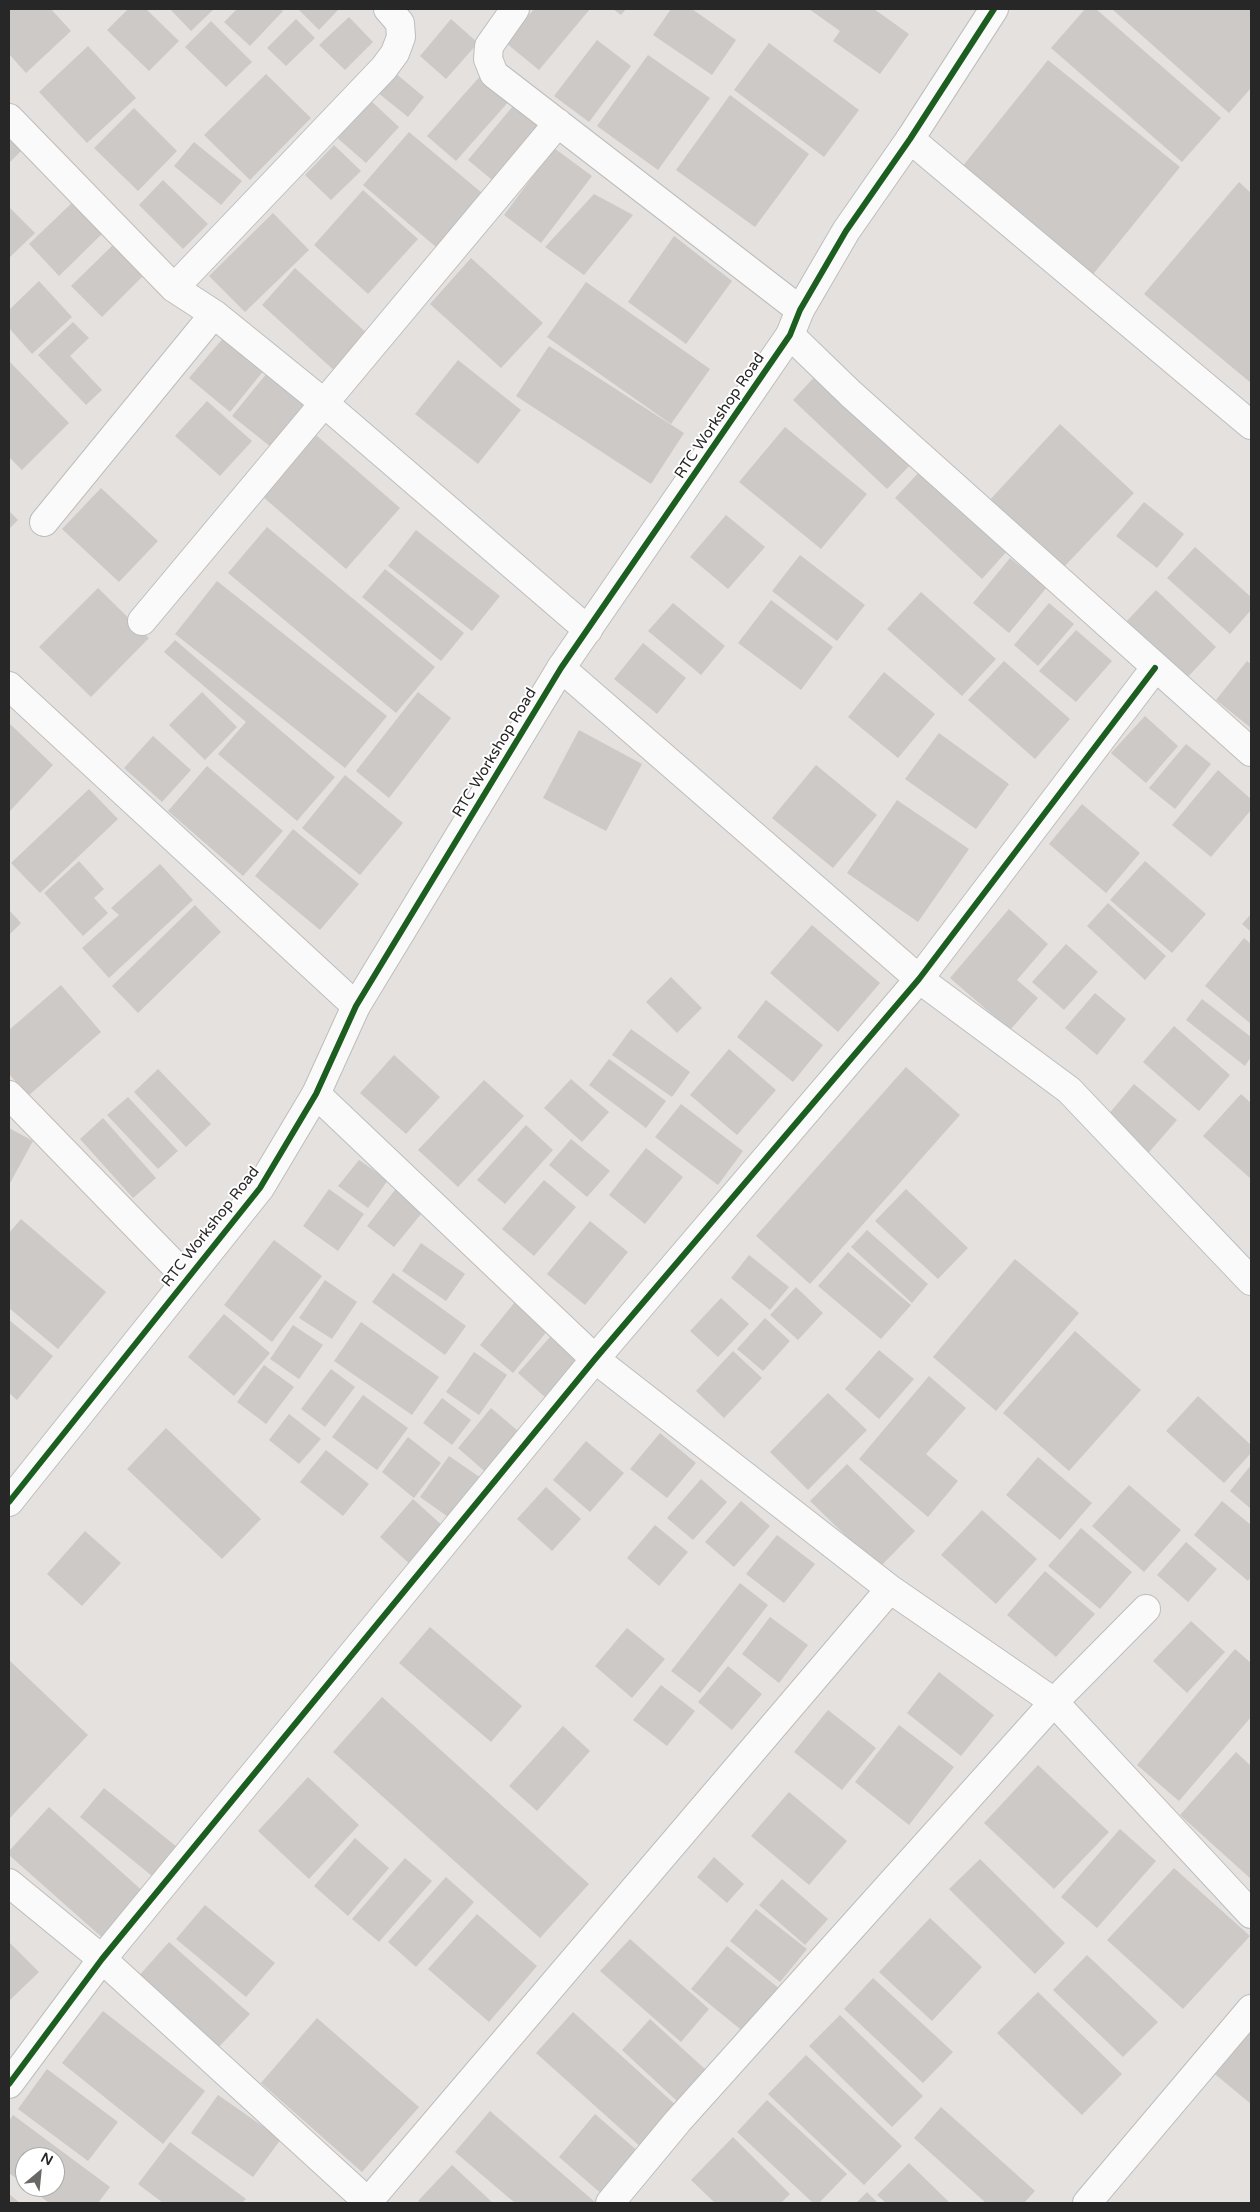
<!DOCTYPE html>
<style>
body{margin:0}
#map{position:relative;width:1260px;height:2212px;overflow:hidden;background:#e4e1de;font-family:"Varela Round",sans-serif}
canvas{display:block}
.frame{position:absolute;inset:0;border:10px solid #272727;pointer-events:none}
.north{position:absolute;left:15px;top:2147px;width:50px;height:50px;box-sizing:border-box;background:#fff;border:1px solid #a9a9a9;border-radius:50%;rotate:28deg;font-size:14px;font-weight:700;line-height:20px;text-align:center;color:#272727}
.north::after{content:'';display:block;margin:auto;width:18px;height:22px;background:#696867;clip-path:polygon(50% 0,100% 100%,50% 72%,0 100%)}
</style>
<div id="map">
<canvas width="1260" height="2212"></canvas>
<div class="frame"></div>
<div class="north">N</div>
</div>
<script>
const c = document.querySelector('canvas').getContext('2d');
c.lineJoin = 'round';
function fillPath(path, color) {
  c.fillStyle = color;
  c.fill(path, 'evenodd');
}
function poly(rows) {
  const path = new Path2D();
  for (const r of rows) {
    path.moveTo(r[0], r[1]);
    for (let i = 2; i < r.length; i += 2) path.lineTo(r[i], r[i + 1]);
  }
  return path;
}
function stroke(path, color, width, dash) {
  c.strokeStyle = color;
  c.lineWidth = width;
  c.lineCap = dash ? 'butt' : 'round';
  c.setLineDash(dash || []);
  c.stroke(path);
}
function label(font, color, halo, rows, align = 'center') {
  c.font = font + ' "Varela Round",sans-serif';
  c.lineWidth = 4;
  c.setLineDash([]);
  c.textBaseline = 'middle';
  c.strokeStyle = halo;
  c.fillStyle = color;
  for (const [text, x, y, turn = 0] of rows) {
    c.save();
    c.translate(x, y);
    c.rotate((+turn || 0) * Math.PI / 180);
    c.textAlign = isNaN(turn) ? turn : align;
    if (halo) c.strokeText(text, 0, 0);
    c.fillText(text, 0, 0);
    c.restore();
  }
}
fillPath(poly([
 [9,9,51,9,71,31,26,73,9,54],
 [128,9,146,9,179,41,149,71,107,30],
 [170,9,214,9,191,31],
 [237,9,281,9,283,11,250,46,224,22],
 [298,9,339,9,319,30],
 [534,9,590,9,539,70,506,43],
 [613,9,626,9,621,15],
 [671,9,692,9,736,40,712,75,653,35],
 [809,9,874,9,909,34,880,74,833,41,840,31],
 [1085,9,1096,9,1221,118,1182,162,1051,48],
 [1112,9,1251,9,1251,88,1229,113],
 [349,17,373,42,345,70,319,45],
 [296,19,315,38,286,66,267,48],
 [451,19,478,43,446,79,420,56],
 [211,21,252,62,226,87,185,47],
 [597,40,631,66,589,122,554,96],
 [769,43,859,110,824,157,734,90],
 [88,46,136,98,87,143,39,92],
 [648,55,710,98,658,170,597,126],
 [1048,60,1180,167,1090,278,958,172],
 [394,72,424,97,408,117,377,92],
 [266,74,311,118,250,180,204,135],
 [482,74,510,100,456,161,427,136],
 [730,95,809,154,755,227,676,170],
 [369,99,399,127,366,163,335,136],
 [518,100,548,124,497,184,468,160],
 [134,108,177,151,138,191,94,148],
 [409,132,482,193,436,247,363,185],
 [9,138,22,150,9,163],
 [194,142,242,181,221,205,174,166],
 [334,145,361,171,331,200,305,175],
 [554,148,592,176,541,243,504,215],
 [163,180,208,224,183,249,139,205],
 [1239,182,1251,193,1251,383,1144,294],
 [363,190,418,239,368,294,314,245],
 [594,194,633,215,584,275,545,247],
 [76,199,105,231,59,276,29,244],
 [9,207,35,233,9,258],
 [273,213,309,250,245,312,209,276],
 [674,236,732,281,686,344,628,302],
 [116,242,146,273,102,317,71,286],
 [471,258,543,323,501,368,430,304],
 [295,268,370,336,337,373,262,305],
 [39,281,72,317,32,354,9,328,9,310],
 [586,282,710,369,671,424,547,337],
 [73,322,89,338,70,356,102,390,86,405,38,355],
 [225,336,265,369,230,412,189,378],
 [549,346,684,433,651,484,516,396],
 [458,360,521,410,478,464,415,414],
 [9,361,69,423,22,470,9,457],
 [267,373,306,405,271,447,232,416],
 [818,373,913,462,887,489,793,400],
 [207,401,252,441,220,476,175,436],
 [1060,424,1134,493,1062,569,988,502],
 [785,427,867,494,821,549,739,482],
 [316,435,400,508,346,569,262,496],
 [922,469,1008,550,982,579,895,498],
 [101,488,158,541,119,582,62,529],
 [1144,502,1184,534,1157,568,1116,536],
 [9,511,18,520,9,529],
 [726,515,765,547,728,589,690,557],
 [267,527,435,667,396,713,228,573],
 [416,530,500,596,472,631,388,566],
 [1195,547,1251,597,1251,610,1230,634,1167,578],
 [800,555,865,605,837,641,772,591],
 [1010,558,1047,587,1009,633,973,603],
 [385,569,464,633,441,661,362,597],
 [217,581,387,716,345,768,175,634],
 [98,588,149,638,91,697,39,647],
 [1156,590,1216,647,1185,680,1124,624],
 [921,592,996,659,962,696,887,629],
 [771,600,833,647,801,690,738,643],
 [673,603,725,646,701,675,648,631],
 [1049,603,1074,624,1038,666,1014,645],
 [1076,630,1112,661,1076,702,1039,671],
 [175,640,335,777,297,821,218,754,246,722,164,652],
 [643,643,686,678,657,714,614,679],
 [1004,661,1070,719,1035,759,968,700],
 [1247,661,1251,664,1251,728,1216,700],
 [884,672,935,714,898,758,848,717],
 [202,692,237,727,205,760,169,725],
 [418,692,451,718,389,798,356,771],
 [1145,716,1178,746,1146,783,1111,753],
 [9,723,53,765,9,812],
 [579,730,642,764,606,831,543,798],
 [939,733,1009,784,976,829,905,779],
 [153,736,191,770,162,802,124,768],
 [1186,744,1211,764,1175,809,1149,788],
 [816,765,877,815,833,868,772,818],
 [207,766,283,831,243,876,168,811],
 [1218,770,1251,799,1251,810,1211,857,1172,825],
 [345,775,403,823,360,875,302,828],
 [89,789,118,819,40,893,11,863],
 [897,800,969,849,918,922,847,873],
 [1082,804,1140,853,1106,893,1049,844],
 [293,829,359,884,320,930,255,876],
 [79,861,104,889,94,898,108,913,83,936,44,893],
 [1145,861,1206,914,1172,953,1110,900],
 [160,864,193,900,109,978,82,948,119,915,111,908],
 [1108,903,1166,956,1145,980,1087,926],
 [195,905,221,932,138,1013,112,986],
 [1009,909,1048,944,1017,980,1038,998,1010,1030,950,978],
 [9,910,21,923,9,935],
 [1251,914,1251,932,1242,924],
 [812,925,880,983,838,1032,770,973],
 [1244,938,1251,944,1251,1024,1205,986],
 [1066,944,1098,972,1064,1010,1032,982],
 [671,977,702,1008,677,1033,646,1002],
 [61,985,101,1032,28,1096,9,1074,9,1030],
 [1095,993,1126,1019,1097,1055,1065,1028],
 [1202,999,1251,1037,1251,1057,1245,1066,1186,1020],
 [766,1000,823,1045,793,1082,737,1037],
 [1174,1026,1230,1075,1199,1111,1143,1062],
 [631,1029,690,1072,672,1097,612,1055],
 [729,1049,776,1090,737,1135,690,1095],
 [394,1055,440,1097,406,1134,360,1093],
 [609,1059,666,1101,646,1128,589,1085],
 [906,1067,960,1115,810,1284,756,1236],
 [158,1069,211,1124,186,1147,134,1092],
 [571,1079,609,1112,582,1142,544,1108],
 [484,1080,524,1116,458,1187,418,1150],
 [1134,1084,1177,1120,1144,1158,1102,1122],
 [1241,1094,1251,1103,1251,1179,1203,1136],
 [128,1097,178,1151,158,1169,107,1115],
 [681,1104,743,1151,718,1185,655,1137],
 [103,1118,156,1178,133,1198,80,1139],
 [526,1125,553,1150,505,1204,477,1180],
 [9,1128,33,1141,9,1185],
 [571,1139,610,1171,587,1197,549,1165],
 [646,1148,683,1177,645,1224,609,1195],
 [359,1160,388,1180,368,1208,338,1186],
 [544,1180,576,1207,534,1256,502,1229],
 [398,1186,426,1208,394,1247,367,1226],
 [329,1189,364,1214,338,1251,303,1226],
 [906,1189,968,1248,938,1279,875,1221],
 [21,1219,106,1292,58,1349,9,1308,9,1233],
 [590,1221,628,1252,585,1305,547,1274],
 [867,1230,928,1284,912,1303,851,1247],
 [274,1240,322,1276,272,1342,224,1305],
 [421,1243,465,1274,446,1301,402,1271],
 [848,1252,911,1305,881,1339,818,1286],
 [749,1255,789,1287,770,1310,731,1278],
 [1015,1259,1079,1313,996,1411,933,1357],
 [393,1273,466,1326,445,1355,372,1302],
 [325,1280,357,1302,332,1339,299,1318],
 [796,1287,823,1313,798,1340,770,1315],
 [721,1298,749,1324,718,1357,690,1331],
 [515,1302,548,1330,513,1373,480,1345],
 [224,1314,270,1353,234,1396,188,1357],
 [765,1318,790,1341,763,1371,737,1349],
 [9,1320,53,1356,17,1400,9,1393],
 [361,1322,439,1377,412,1415,334,1361],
 [293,1325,323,1345,299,1379,270,1359],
 [1075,1331,1141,1390,1069,1471,1003,1413],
 [550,1337,578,1361,546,1398,518,1373],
 [879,1350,914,1379,879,1419,845,1389],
 [733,1351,762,1378,724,1418,696,1391],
 [474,1352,507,1375,479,1415,446,1392],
 [264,1365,294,1387,266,1424,237,1402],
 [331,1369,355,1387,325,1427,301,1409],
 [929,1376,966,1408,926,1454,958,1481,928,1517,859,1459],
 [828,1393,867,1430,808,1490,770,1452],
 [363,1395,408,1428,377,1470,332,1437],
 [1198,1396,1251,1445,1251,1453,1224,1483,1166,1431],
 [442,1398,471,1420,452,1445,423,1423],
 [491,1408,524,1436,490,1476,458,1448],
 [289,1414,321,1439,299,1464,269,1440],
 [166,1428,261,1519,222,1559,127,1469],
 [660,1433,696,1463,667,1498,630,1469],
 [408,1437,441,1463,414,1498,382,1472],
 [586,1441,624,1473,590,1512,553,1480],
 [326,1450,369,1484,343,1516,300,1482],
 [449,1456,481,1478,451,1519,420,1497],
 [1038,1457,1092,1503,1060,1540,1006,1495],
 [847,1464,915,1531,879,1568,810,1501],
 [1251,1465,1251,1509,1230,1491],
 [701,1479,727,1502,693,1540,667,1518],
 [1129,1485,1181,1530,1144,1572,1092,1526],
 [546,1487,581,1519,552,1551,517,1519],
 [413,1499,445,1528,412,1566,380,1537],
 [741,1501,770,1526,734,1567,705,1542],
 [1222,1501,1251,1525,1251,1576,1248,1581,1194,1535],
 [982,1510,1037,1559,996,1604,941,1555],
 [655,1525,688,1552,659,1586,627,1558],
 [1081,1528,1132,1572,1100,1609,1048,1566],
 [85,1531,121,1563,82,1606,47,1574],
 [777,1535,815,1564,784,1603,746,1574],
 [1186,1542,1217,1569,1188,1602,1157,1575],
 [1045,1571,1095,1614,1056,1657,1007,1615],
 [740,1583,768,1605,700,1693,671,1671],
 [770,1617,808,1645,779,1683,742,1654],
 [1191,1621,1225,1652,1187,1693,1153,1661],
 [430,1627,522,1706,491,1742,399,1663],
 [627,1628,665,1659,632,1698,595,1666],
 [1235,1649,1251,1663,1251,1717,1179,1801,1137,1765],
 [9,1660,88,1735,9,1819],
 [728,1666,762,1694,732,1730,698,1702],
 [939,1672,994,1715,961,1756,907,1713],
 [661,1685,695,1711,667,1746,633,1720],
 [382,1697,589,1884,540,1938,333,1752],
 [828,1710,876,1748,842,1790,794,1752],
 [899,1725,954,1767,909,1825,855,1782],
 [563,1726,590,1751,537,1811,509,1786],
 [1236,1752,1251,1766,1251,1879,1180,1815],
 [1038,1765,1109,1832,1054,1889,984,1823],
 [308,1777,359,1825,309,1879,258,1831],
 [104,1788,177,1847,152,1876,80,1817],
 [789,1792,847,1841,809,1885,751,1836],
 [49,1807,146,1894,105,1940,9,1855,9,1851],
 [1120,1829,1156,1861,1097,1928,1061,1897],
 [355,1838,389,1868,348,1916,314,1886],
 [714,1857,744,1884,727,1903,697,1877],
 [405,1858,432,1881,379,1942,352,1919],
 [980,1859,1065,1943,1035,1974,949,1889],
 [1174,1868,1250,1936,1183,2009,1107,1940],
 [446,1877,474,1902,416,1967,388,1942],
 [782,1879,828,1919,805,1945,759,1905],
 [205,1905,275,1963,246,1997,176,1939],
 [756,1909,807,1949,780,1982,730,1941],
 [477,1914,537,1966,489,2022,428,1969],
 [930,1918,982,1967,932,2021,879,1972],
 [630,1939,709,2009,681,2042,600,1971],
 [9,1942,39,1972,9,2001],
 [169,1942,250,2014,217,2049,137,1978],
 [727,1946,781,1990,745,2033,691,1989],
 [1087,1955,1158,2022,1123,2057,1053,1990],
 [873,1978,953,2052,923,2083,844,2009],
 [1038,1992,1122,2074,1082,2115,997,2033],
 [103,2011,205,2091,163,2144,62,2063],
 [573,2012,679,2108,642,2148,536,2053],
 [840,2015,923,2096,892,2127,809,2046],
 [317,2018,419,2107,362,2172,261,2083],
 [650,2019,706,2070,677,2101,622,2050],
 [1251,2021,1251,2104,1210,2070],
 [806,2055,902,2146,864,2185,768,2094],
 [47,2069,118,2122,88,2161,18,2109],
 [218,2095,281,2139,253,2177,191,2133],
 [767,2100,847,2174,819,2203,813,2203,737,2132],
 [941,2107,1035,2191,1024,2203,986,2203,914,2138],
 [490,2111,596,2203,515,2203,455,2152],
 [595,2114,640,2153,604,2196,559,2157],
 [13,2115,110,2187,98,2203,49,2203,28,2187,55,2187,55,2157,25,2157,25,2185,9,2173,9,2121],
 [733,2137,790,2194,781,2203,715,2203,691,2180],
 [170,2142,246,2199,242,2203,163,2203,138,2184],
 [909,2163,950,2203,886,2203,877,2195],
 [452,2165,493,2203,421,2203,418,2201],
 [867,2192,878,2203,856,2203],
 [9,2194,20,2203,9,2203]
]), '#ccc9c7');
const minor = poly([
 [515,9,489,46,488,59,494,74,800,310],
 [9,118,174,288,214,314,324,403,588,630],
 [910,139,1251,425],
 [174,288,384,68,395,53,401,37,400,23,388,9],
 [790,335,851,394,1251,752],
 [44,522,214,314],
 [142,621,558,123],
 [561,668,919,979,1069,1090,1251,1281],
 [9,686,356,1006],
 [316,1094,595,1359,890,1589,1054,1702,1146,1609],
 [9,1095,187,1278],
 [9,1883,102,1959,368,2202],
 [9,2084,102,1959,595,1359,919,979,1155,668],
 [367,2203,890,1589],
 [610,2203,678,2121,1054,1702,1251,1914],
 [1087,2203,1251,2009]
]);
const tertiary = poly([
 [9,1502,260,1188,316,1094,356,1006,561,668,790,335,800,310,846,231,910,139,994,9]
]);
stroke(minor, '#bebdbe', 30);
stroke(tertiary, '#bebdbe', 30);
stroke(minor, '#fbfafa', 28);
stroke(tertiary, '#fbfafa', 28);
stroke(poly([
 [9,1502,260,1188,316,1094,356,1006,561,668,790,335,800,310,846,231,910,139,994,9],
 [9,2084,102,1959,595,1359,919,979,1155,668]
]), '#1b5e20', 6);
label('15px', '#272727', '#fff', [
 ["RTC Workshop Road",720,416,-56],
 ["RTC Workshop Road",495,753,-59],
 ["RTC Workshop Road",211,1227,-52]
]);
</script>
